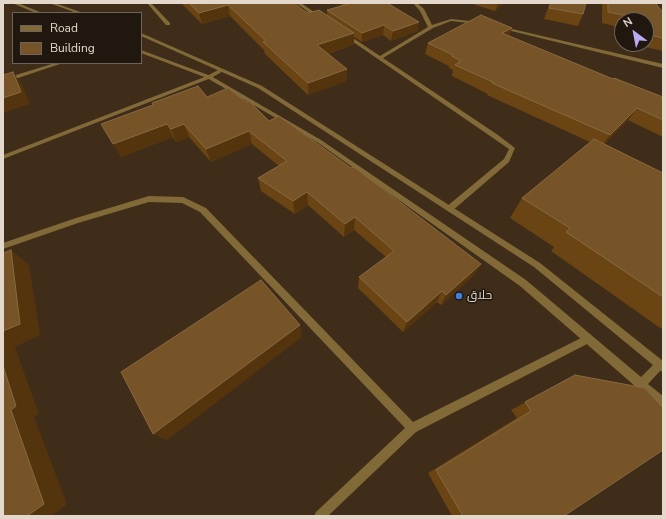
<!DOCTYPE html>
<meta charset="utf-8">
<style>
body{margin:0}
#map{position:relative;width:666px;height:519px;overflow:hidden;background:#402d19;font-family:"Nunito Sans",sans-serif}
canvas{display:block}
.frame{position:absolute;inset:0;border:4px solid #e4d8cc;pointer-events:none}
.legend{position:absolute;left:12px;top:12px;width:130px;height:52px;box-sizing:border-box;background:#20170f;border:1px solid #6e645b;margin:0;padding:5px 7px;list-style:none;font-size:12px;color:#e4d8cc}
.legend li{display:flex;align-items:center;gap:8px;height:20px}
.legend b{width:20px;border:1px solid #6e645b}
.north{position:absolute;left:614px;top:12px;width:40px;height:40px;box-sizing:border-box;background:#20170f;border:1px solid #6e645b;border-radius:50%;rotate:328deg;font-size:11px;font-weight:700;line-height:16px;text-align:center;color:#e4d8cc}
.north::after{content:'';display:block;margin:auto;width:14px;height:18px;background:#bca9f5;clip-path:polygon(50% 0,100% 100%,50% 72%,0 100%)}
</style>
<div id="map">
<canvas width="666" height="519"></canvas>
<div class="frame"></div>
<ul class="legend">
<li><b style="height:5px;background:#816938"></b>Road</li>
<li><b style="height:11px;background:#775427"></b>Building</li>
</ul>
<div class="north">N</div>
</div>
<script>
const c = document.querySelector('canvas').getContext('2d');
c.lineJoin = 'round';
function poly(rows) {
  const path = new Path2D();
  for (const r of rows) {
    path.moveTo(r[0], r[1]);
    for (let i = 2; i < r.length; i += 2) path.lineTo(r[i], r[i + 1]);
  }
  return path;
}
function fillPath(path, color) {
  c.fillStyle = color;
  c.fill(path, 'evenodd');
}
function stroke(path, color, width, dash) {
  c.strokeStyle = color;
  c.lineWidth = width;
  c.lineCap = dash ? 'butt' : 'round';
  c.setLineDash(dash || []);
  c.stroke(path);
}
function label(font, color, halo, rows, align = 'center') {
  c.font = font + ' "Nunito Sans",Cairo,sans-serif';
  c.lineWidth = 3;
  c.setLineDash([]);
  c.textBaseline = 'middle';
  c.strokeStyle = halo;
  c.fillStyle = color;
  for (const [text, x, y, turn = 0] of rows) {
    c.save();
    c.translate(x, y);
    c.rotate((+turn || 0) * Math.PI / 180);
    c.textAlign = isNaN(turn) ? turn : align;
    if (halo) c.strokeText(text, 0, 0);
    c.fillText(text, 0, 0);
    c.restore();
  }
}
fillPath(poly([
 [147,3,151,3,170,23,170,25,166,25,147,3]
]), '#816938');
fillPath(poly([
 [296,3,301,3,321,17,317,18,296,3],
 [413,3,417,3,424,9,432,25,451,19,479,22,481,23,479,24,451,21,433,28,383,58,498,135,515,148,509,162,452,211,449,212,445,209,446,207,504,159,509,149,343,35,347,34,380,56,428,27,420,11,413,3],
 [499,26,663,64,663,68,499,28,499,26],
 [55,63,63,63,3,83,3,79,55,63],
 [220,69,225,70,211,78,3,159,3,155,207,76,220,69],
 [149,196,183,197,206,208,413,422,585,336,588,335,591,336,593,339,591,342,416,432,328,516,314,516,316,512,405,428,200,212,182,203,149,202,78,223,3,249,3,243,76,218,149,196]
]), '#816938');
fillPath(poly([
 [12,3,18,3,42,13,36,13,12,3],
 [49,3,55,3,83,13,77,13,49,3],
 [141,33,262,86,540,263,663,361,663,372,660,371,648,384,663,396,663,408,659,407,520,286,317,142,207,78,141,53,141,50,211,76,321,140,526,280,641,377,653,365,534,267,258,88,141,36,141,33]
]), '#816938');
fillPath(poly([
 [181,3,294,3,303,10,308,13,327,15,327,10,342,6,340,3,387,3,418,31,391,41,383,35,362,42,354,37,354,44,328,54,347,69,346,81,308,95,265,54,264,50,230,16,202,24],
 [469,3,504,3,495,11],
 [550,3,586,3,583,14,578,26,544,19],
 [602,3,655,3,663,12,663,51,632,44,646,44,646,20,622,20,622,28,602,23],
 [512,28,509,36,613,79,663,97,663,137,628,120,604,144,663,173,663,330,551,251,554,247,510,218,522,198,590,142,487,95,488,94,452,76,453,70,449,68,449,66,425,54,428,43],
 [207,97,269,121,474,275,441,305,437,302,403,332,358,288,359,277,386,257,354,230,344,237,308,205,295,214,261,191,258,178,279,166,252,144,211,162,189,137,176,142,173,137,121,157,153,105,152,103],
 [575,375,564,516,452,516,428,473,517,418,511,410]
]), '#6a4413');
fillPath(poly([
 [498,3,504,3,495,11],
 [228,5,230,16,202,24,199,13],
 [419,22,418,31,391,41,393,31],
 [384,25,383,35,362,42,362,33],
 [512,28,508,39,502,33],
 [354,33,354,44,318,57,317,45],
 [347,69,346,81,308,95,308,83],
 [13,72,22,85,30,104,3,113,3,98],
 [637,108,628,120,601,147,610,135],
 [167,124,173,137,121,157,113,144],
 [184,124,189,137,176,142,171,129],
 [249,131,252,144,211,162,206,149],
 [3,192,5,201,3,202],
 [307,192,308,205,295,214,293,201],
 [355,217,354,230,344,237,345,224],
 [11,250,29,265,40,335,15,347,39,414,34,417,67,504,52,516,27,516,11,410,3,366,3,331],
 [481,264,474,275,441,305,446,295],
 [442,291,437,302,403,332,407,322],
 [300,325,302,337,167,440,153,434]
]), '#54340d');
const building = poly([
 [189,3,294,3,303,10,308,13,319,10,354,33,317,45,347,69,308,83,263,42,266,41,228,5,199,13,189,3],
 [352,3,387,3,419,22,393,31,384,25,362,33,327,10,352,3],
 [551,3,586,3,583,14,549,8,551,3],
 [608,3,655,3,663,12,663,38,646,34,646,20,636,20,637,18,608,12,608,3],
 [481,15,512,28,502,33,613,79,614,78,663,97,663,120,637,108,610,135,492,83,493,82,455,65,461,61,452,56,453,55,428,43,481,15],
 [13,72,21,92,3,98,3,75,13,72],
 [198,86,207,97,228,88,246,102,249,101,269,121,279,116,351,168,354,167,481,264,446,295,442,291,407,322,359,277,394,251,355,217,345,224,307,192,293,201,258,178,287,161,249,131,206,149,184,124,171,129,167,124,113,144,101,124,153,105,152,103,198,86],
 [594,139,663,173,663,297,566,232,570,228,522,198,594,139],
 [11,250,20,324,3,331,3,253,11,250],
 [261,280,300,325,153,434,121,372,261,280],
 [3,366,16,406,11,410,44,504,27,516,3,516,3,366],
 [575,375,645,388,663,408,663,450,564,516,463,516,436,470,531,411,525,402,575,375]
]);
fillPath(building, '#775427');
stroke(building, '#886941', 1);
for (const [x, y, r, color] of [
 [459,296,4,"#3f7fe0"]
]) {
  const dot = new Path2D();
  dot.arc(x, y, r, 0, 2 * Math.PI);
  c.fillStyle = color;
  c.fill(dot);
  stroke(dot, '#20170f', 1.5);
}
label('12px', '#e4d8cc', '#20170f', [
 ["حلاق",467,296]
], 'left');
</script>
